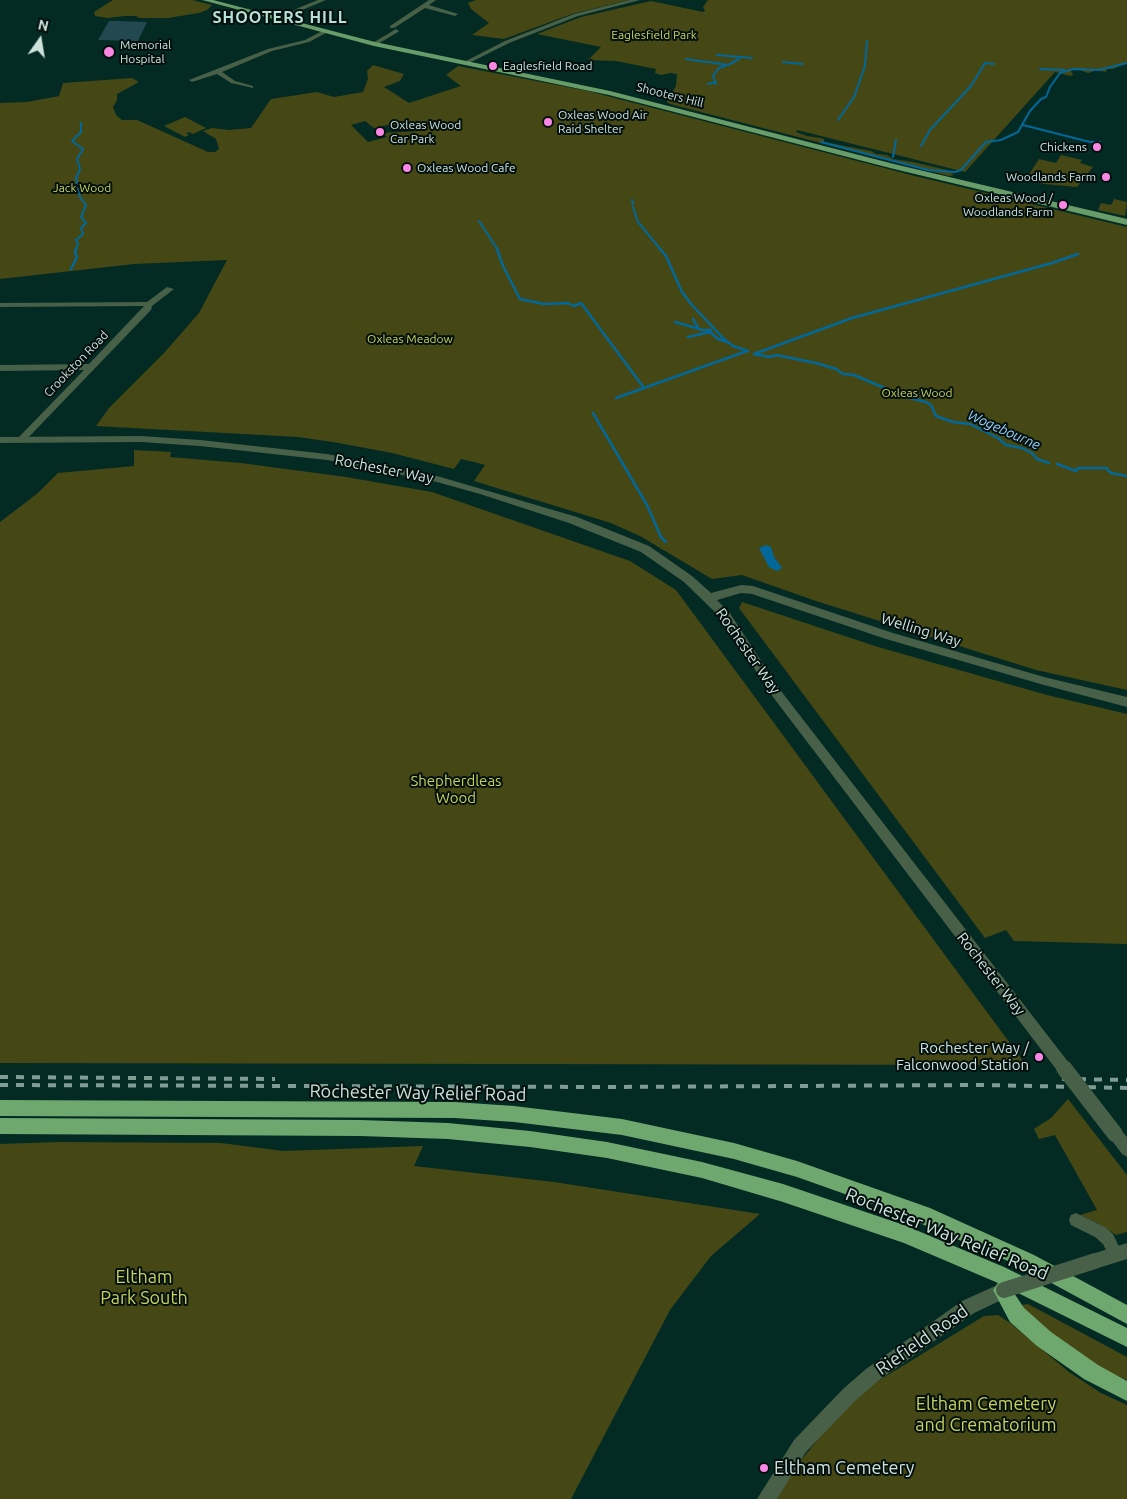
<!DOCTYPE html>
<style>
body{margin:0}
#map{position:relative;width:1127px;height:1499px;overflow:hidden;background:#032b23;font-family:Ubuntu,sans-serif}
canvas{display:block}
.north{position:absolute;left:15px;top:15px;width:50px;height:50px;-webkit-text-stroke:4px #03100d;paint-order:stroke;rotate:13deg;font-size:14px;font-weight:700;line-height:20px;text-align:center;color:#cee2dc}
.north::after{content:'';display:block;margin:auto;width:18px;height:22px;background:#cee2dc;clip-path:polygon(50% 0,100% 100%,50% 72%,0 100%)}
</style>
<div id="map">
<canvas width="1127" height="1499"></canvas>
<div class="north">N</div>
</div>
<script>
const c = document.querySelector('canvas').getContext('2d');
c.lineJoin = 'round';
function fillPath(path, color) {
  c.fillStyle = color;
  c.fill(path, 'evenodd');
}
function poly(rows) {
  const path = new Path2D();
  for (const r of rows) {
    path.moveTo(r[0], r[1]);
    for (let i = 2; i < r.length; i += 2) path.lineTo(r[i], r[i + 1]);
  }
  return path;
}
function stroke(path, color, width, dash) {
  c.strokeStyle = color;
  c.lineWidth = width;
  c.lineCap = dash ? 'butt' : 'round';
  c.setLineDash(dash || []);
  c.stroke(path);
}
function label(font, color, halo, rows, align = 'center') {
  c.font = font + ' Ubuntu,sans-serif';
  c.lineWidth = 4;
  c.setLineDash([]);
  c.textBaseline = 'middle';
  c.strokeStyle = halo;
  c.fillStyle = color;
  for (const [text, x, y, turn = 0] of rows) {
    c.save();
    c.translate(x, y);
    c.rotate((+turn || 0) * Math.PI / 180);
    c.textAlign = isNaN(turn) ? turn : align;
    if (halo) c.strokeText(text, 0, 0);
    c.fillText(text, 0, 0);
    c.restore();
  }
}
fillPath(poly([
 [113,0,192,0,212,5,207,10,199,13,168,18,139,18,136,16,124,16,108,18,95,16,94,12],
 [476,0,629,0,572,14,504,39,472,35,489,23,471,9,468,3],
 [708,0,1127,0,1127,63,1113,69,1107,69,1106,72,1095,70,1092,72,1088,73,1077,69,1071,71,1073,75,1070,76,1055,72,965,172,797,130,796,132,807,136,821,138,824,139,824,142,871,151,876,154,887,155,893,159,913,162,947,170,954,175,949,176,670,104,667,102,676,86,677,74,670,73,661,75,655,73,656,69,616,61,588,60,601,47,537,34,581,17,651,1,703,12,705,11,703,7],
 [373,65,404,74,400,81,384,87,409,103,461,86,446,75,458,66,588,91,915,176,1127,227,1127,690,1036,670,816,601,742,575,712,579,640,536,611,523,474,481,485,465,478,463,461,459,454,469,392,453,333,442,298,437,96,426,109,408,164,353,199,313,227,260,134,264,0,279,0,103,27,102,59,96,63,83,132,78,139,82,117,94,117,100,113,107,116,115,122,120,137,120,208,152,215,152,219,149,216,139,203,131,212,128,229,130,251,128,271,99,317,92,334,97,363,92,368,79,367,71],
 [365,121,378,131,383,129,382,126,389,125,421,126,419,131,383,133,387,137,368,142,351,125],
 [185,117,206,128,193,134,189,132,186,133,189,135,185,137,164,126],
 [1061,155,1082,160,1080,163,1093,167,1077,187,1044,184,1026,179,1039,159,1056,163],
 [1114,199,1127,202,1125,216,1098,210,1101,203,1111,205],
 [134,450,171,452,170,457,241,463,346,477,432,492,630,561,676,590,1026,1065,0,1063,0,522,38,493,58,473,134,466],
 [742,602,878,647,1047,695,1127,714,1127,944,1014,941,1006,930,985,938,739,608],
 [1068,1099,1127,1175,1127,1232,1116,1235,1101,1225,1080,1215,1097,1210,1055,1135,1039,1139,1034,1129,1051,1118],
 [59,1142,221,1143,283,1151,423,1146,414,1166,554,1182,760,1214,711,1256,670,1310,571,1499,0,1499,0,1144],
 [1028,1304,1127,1357,1127,1380,1091,1364,1015,1306],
 [998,1315,1010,1323,1069,1372,1101,1393,1127,1405,1127,1499,774,1499,777,1490,837,1416,870,1386,984,1316]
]), '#454814');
fillPath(poly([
 [766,545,771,547,774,557,782,568,777,571,769,567,759,548]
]), '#02689a');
stroke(poly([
 [717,55,752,58],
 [686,59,707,62],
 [709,62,728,65,739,59],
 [783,62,803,64],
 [1040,69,1064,70],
 [708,84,716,82],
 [716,84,713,76,719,68,725,66],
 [838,120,854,97,865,66,867,41],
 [1023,125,1090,142,1100,142],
 [821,142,928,170,955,172,961,170,986,142,1001,140,1018,132,1030,111,1041,99,1046,97,1050,87,1060,73,1073,69,1099,70,1127,63],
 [921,146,930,130,971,86,985,63,994,64],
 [893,157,896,140],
 [632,200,633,204],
 [633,207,638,222,661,250],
 [479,221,498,250],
 [76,250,78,244,76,240,83,234,81,228,86,223,81,217,86,205,80,197,76,178,80,169,77,159,83,149,72,141,81,132,81,123]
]), '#02689a', 2);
stroke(poly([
 [497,249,503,266,520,299,544,304,568,303,574,306,581,303,644,388],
 [660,249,666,256,682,292,692,305,724,339,733,346,748,351],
 [71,269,77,257,75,252,76,249],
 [693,319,698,328],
 [675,322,703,330,711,330,710,332,718,339,727,342],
 [688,337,710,332],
 [754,354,852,318,1052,263,1078,254],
 [754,354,770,357,776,355,816,363,836,369,843,374,854,375,906,397,926,402,931,405,936,416,953,422,970,424,998,438,1006,445,1022,448,1032,453,1037,459,1049,463],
 [616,398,747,351],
 [593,413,647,505,661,537,666,542],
 [1057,464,1076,471,1078,468,1106,468,1111,473,1127,476]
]), '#02689a', 2.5);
fillPath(poly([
 [109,21,118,21,147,22,138,41,98,40]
]), '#21494f');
fillPath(poly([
 [318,0,326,0,302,10,283,21,278,20,298,8,318,0],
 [429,0,436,0,429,5,458,14,455,16,425,8,394,28,390,28,390,26,429,0],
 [630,0,640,0,578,16,509,43,467,64,462,63,505,41,574,14,630,0],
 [396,29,399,31,398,32,376,45,371,44,396,29],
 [324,30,327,32,326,33,309,42,272,51,222,72,235,81,253,86,253,88,231,83,217,74,192,82,189,80,268,49,305,40,324,30],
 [167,287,174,289,152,306,151,310,24,442,18,442,18,438,84,370,0,371,0,365,89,364,144,306,0,307,0,303,147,302,167,287],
 [1076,1213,1105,1227,1113,1234,1123,1255,1121,1260,1116,1262,1111,1260,1103,1244,1095,1237,1071,1225,1069,1220,1071,1215,1076,1213]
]), '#476047');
fillPath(poly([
 [141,436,200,440,327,454,437,476,577,517,649,546,692,576,711,593,741,585,753,586,893,633,1044,677,1127,697,1127,707,1044,685,886,639,752,594,741,593,717,600,729,612,781,691,1069,1063,1071,1068,1069,1073,1064,1075,1059,1073,773,697,721,618,684,582,641,552,569,523,480,494,437,482,327,460,200,446,141,442,0,443,0,437,141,436],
 [1115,1127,1120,1129,1127,1137,1127,1157,1122,1154,1107,1134,1110,1129,1115,1127],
 [1127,1243,1127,1259,1095,1269,1089,1267,1087,1261,1089,1255,1127,1243],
 [1004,1282,1010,1284,1012,1290,1010,1296,974,1313,878,1381,855,1401,806,1452,777,1499,757,1499,794,1440,843,1389,866,1369,962,1301,1004,1282]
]), '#476047');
fillPath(poly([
 [202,0,213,0,375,42,610,91,894,164,1127,219,1127,225,890,168,609,95,374,46,202,0]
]), '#689c68');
fillPath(poly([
 [0,1100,455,1102,514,1106,622,1119,734,1143,797,1161,930,1208,1034,1255,1127,1305,1127,1324,1022,1267,887,1209,797,1177,734,1159,622,1135,514,1122,455,1118,0,1116,0,1100],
 [0,1118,360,1120,448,1123,530,1131,607,1142,702,1162,783,1184,904,1225,1004,1267,1127,1328,1127,1347,1012,1290,1024,1308,1051,1332,1098,1365,1127,1381,1127,1401,1084,1379,1037,1346,1010,1322,993,1290,998,1283,904,1243,783,1202,702,1178,607,1158,530,1147,448,1139,360,1136,0,1134,0,1118]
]), '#6ea86e');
stroke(poly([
 [0,1077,275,1079],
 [1062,1079,1127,1080],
 [0,1085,602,1087,983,1085,1127,1088]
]), '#819c95', 4, [8, 8]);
stroke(poly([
 [1064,1068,1115,1134],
 [1004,1290,1095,1261]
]), '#476047', 16);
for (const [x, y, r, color] of [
 [109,52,6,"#fc86e3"],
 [493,66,5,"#fc86e3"],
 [548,122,5,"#fc86e3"],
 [380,132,5,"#fc86e3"],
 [1097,147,5,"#fc86e3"],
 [407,168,5,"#fc86e3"],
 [1106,177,5,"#fc86e3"],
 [1063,205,5,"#fc86e3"],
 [1039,1057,5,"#fc86e3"],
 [764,1468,5,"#fc86e3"]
]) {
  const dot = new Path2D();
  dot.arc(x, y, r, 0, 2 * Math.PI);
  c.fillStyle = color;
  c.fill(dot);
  stroke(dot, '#03100d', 2);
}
label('12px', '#cad15b', '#03100d', [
 ["Eaglesfield Park",654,35],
 ["Jack Wood",82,188],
 ["Oxleas Meadow",410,339],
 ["Oxleas Wood",917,393]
]);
label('12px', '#cee2dc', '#03100d', [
 ["Memorial",120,45],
 ["Hospital",120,59],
 ["Eaglesfield Road",503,66],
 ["Oxleas Wood Air",558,115],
 ["Raid Shelter",558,129],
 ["Oxleas Wood",390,125],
 ["Car Park",390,139],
 ["Chickens",1087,147,"right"],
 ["Oxleas Wood Cafe",417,168],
 ["Woodlands Farm",1096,177,"right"],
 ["Oxleas Wood /",1053,198,"right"],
 ["Woodlands Farm",1053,212,"right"]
], 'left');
label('12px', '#cee2dc', '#03100d', [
 ["Shooters Hill",670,95,14],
 ["Crookston Road",76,364,-46]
]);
label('italic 14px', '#96d1fb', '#03100d', [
 ["Wogebourne",1004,430,24]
]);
label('15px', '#cee2dc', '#03100d', [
 ["Rochester Way",384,469,11],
 ["Welling Way",921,630,17],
 ["Rochester Way",748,651,55],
 ["Rochester Way",991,974,52]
]);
label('15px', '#cad15b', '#03100d', [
 ["Shepherdleas",456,781],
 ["Wood",456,798]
]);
label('15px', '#cee2dc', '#03100d', [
 ["Rochester Way /",1029,1048],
 ["Falconwood Station",1029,1065]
], 'right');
c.letterSpacing = '1px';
label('bold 16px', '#b8e1d6', '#03100d', [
 ["SHOOTERS HILL",280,18]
]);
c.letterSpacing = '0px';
label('18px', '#cee2dc', '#03100d', [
 ["Rochester Way Relief Road",418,1093,1],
 ["Rochester Way Relief Road",947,1234,22],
 ["Riefield Road",922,1340,-35]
]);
label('18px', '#cad15b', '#03100d', [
 ["Eltham",144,1277],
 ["Park South",144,1298],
 ["Eltham Cemetery",986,1404],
 ["and Crematorium",986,1425]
]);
label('18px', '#cee2dc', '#03100d', [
 ["Eltham Cemetery",774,1468]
], 'left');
</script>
